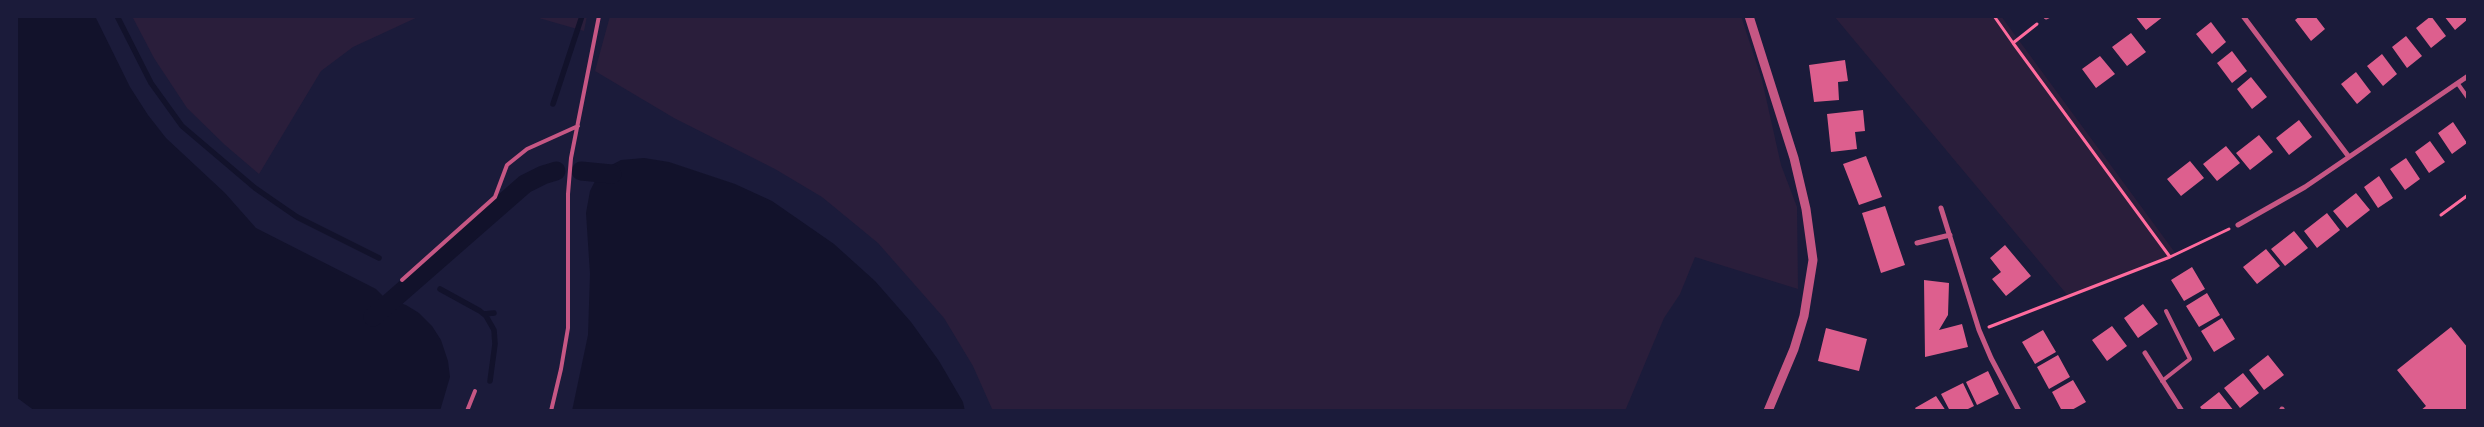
<!DOCTYPE html>
<style>
body{margin:0}
#map{position:relative;width:2484px;height:427px;overflow:hidden;background:#1b1b3a;font-family:"Work Sans",sans-serif}
canvas{display:block}
.frame{position:absolute;inset:0;border:18px solid #1b1b3a;pointer-events:none}
</style>
<div id="map">
<canvas width="2484" height="427"></canvas>
<div class="frame"></div>
</div>
<script>
const c = document.querySelector('canvas').getContext('2d');
c.lineJoin = 'round';
function fillPath(path, color) {
  c.fillStyle = color;
  c.fill(path, 'evenodd');
}
function poly(rows) {
  const path = new Path2D();
  for (const r of rows) {
    path.moveTo(r[0], r[1]);
    for (let i = 2; i < r.length; i += 2) path.lineTo(r[i], r[i + 1]);
  }
  return path;
}
function stroke(path, color, width, dash) {
  c.strokeStyle = color;
  c.lineWidth = width;
  c.lineCap = dash ? 'butt' : 'round';
  c.setLineDash(dash || []);
  c.stroke(path);
}
fillPath(poly([
 [132,16,420,16,353,47,321,71,259,174,225,145,187,108,154,58],
 [532,16,587,16,584,31],
 [610,16,1741,16,1762,80,1781,165,1797,207,1798,289,1695,257,1680,294,1664,318,1625,411,993,411,973,366,944,318,878,243,822,197,775,169,674,118,595,71],
 [1834,16,2001,16,2176,254,2069,297]
]), '#2a1e3b');
fillPath(poly([
 [16,16,95,16,130,87,148,115,166,138,225,193,256,228,376,289,385,298,406,305,419,313,432,326,441,340,448,361,450,377,440,411,35,411,16,397],
 [644,158,669,162,735,184,772,201,834,244,875,281,911,322,939,361,963,402,965,411,572,411,588,335,590,274,586,213,590,191,600,171,621,160]
]), '#12122b');
stroke(poly([
 [117,16,151,83,182,126,255,188,297,217,379,258],
 [553,104,582,16],
 [440,289,480,311,486,316,494,330,495,344,490,381],
 [484,314,494,313]
]), '#12122b', 5.5);
stroke(poly([
 [581,171,612,174],
 [373,317,525,184,543,175,556,171]
]), '#12122b', 19);
fillPath(poly([
 [2135,16,2164,16,2146,30],
 [2300,16,2315,16,2325,29,2311,41,2295,20],
 [2431,16,2446,36,2431,48,2416,28],
 [2444,16,2468,16,2468,19,2455,30],
 [2211,22,2226,42,2212,54,2196,34],
 [2131,33,2146,52,2127,66,2112,47],
 [2406,36,2422,56,2407,68,2392,47],
 [2232,51,2247,71,2232,83,2217,63],
 [2382,54,2397,74,2383,86,2367,66],
 [2100,56,2115,74,2096,88,2082,69],
 [1845,60,1848,81,1838,82,1839,100,1814,102,1809,65],
 [2356,72,2371,92,2357,104,2341,84],
 [2251,77,2267,97,2252,109,2237,89],
 [1863,110,1865,131,1855,132,1857,149,1831,152,1827,114],
 [2299,120,2312,137,2289,155,2276,138],
 [2453,122,2467,143,2452,154,2438,133],
 [2259,135,2273,152,2250,170,2236,153],
 [2430,141,2445,162,2429,173,2415,152],
 [2226,146,2240,163,2217,181,2203,164],
 [1866,156,1882,197,1859,205,1843,164],
 [2406,158,2420,179,2405,190,2390,169],
 [2190,161,2204,178,2181,196,2167,179],
 [2379,176,2393,198,2378,208,2364,187],
 [2356,193,2370,210,2347,228,2333,211],
 [1885,206,1905,265,1881,273,1862,213],
 [2327,213,2340,230,2317,248,2304,231],
 [2294,231,2308,248,2285,266,2271,249],
 [2005,245,2031,276,2006,296,1992,279,2001,272,1990,258],
 [2266,249,2280,266,2257,284,2243,267],
 [2192,267,2205,289,2184,301,2171,280],
 [1924,280,1949,283,1948,315,1939,330,1962,324,1968,347,1925,357],
 [2207,293,2220,315,2199,327,2186,306],
 [2143,304,2158,324,2138,338,2124,318],
 [2222,318,2235,339,2214,352,2201,331],
 [2112,326,2127,346,2107,361,2092,340],
 [2451,327,2468,348,2468,411,2420,411,2426,406,2397,370],
 [1826,328,1867,339,1859,371,1818,361],
 [2043,330,2056,352,2035,364,2022,342],
 [2058,355,2070,377,2049,389,2037,367],
 [2268,355,2284,375,2264,390,2249,370],
 [1988,371,1999,394,1977,405,1966,382],
 [2243,373,2259,393,2240,408,2224,388],
 [2073,380,2086,402,2070,411,2062,411,2052,392],
 [1963,383,1974,406,1964,411,1950,411,1941,394],
 [2219,392,2234,411,2203,411,2200,407],
 [1936,396,1946,411,1917,411,1915,408]
]), '#dd5f8e');
stroke(poly([
 [1994,16,2013,43],
 [2037,24,2013,43,2170,257],
 [2441,215,2468,195],
 [1989,327,2170,257,2229,229]
]), '#ff6b9d', 3);
stroke(poly([
 [2458,84,2468,98],
 [402,280,495,197,507,165,527,149,578,126],
 [2162,381,2190,359,2166,311],
 [467,411,475,391],
 [551,411,561,369,568,328,568,194,571,158,599,16]
]), '#c65784', 4);
stroke(poly([
 [2243,16,2349,157],
 [2046,17,2048,16],
 [1941,208,1979,330,1991,358,2019,411],
 [2238,225,2305,187,2468,76],
 [1917,243,1950,235],
 [2145,353,2182,411],
 [2281,411,2282,409]
]), '#c65784', 5);
stroke(poly([
 [1749,16,1794,158,1806,209,1813,260,1804,316,1794,349,1768,411]
]), '#c65784', 9);
</script>
